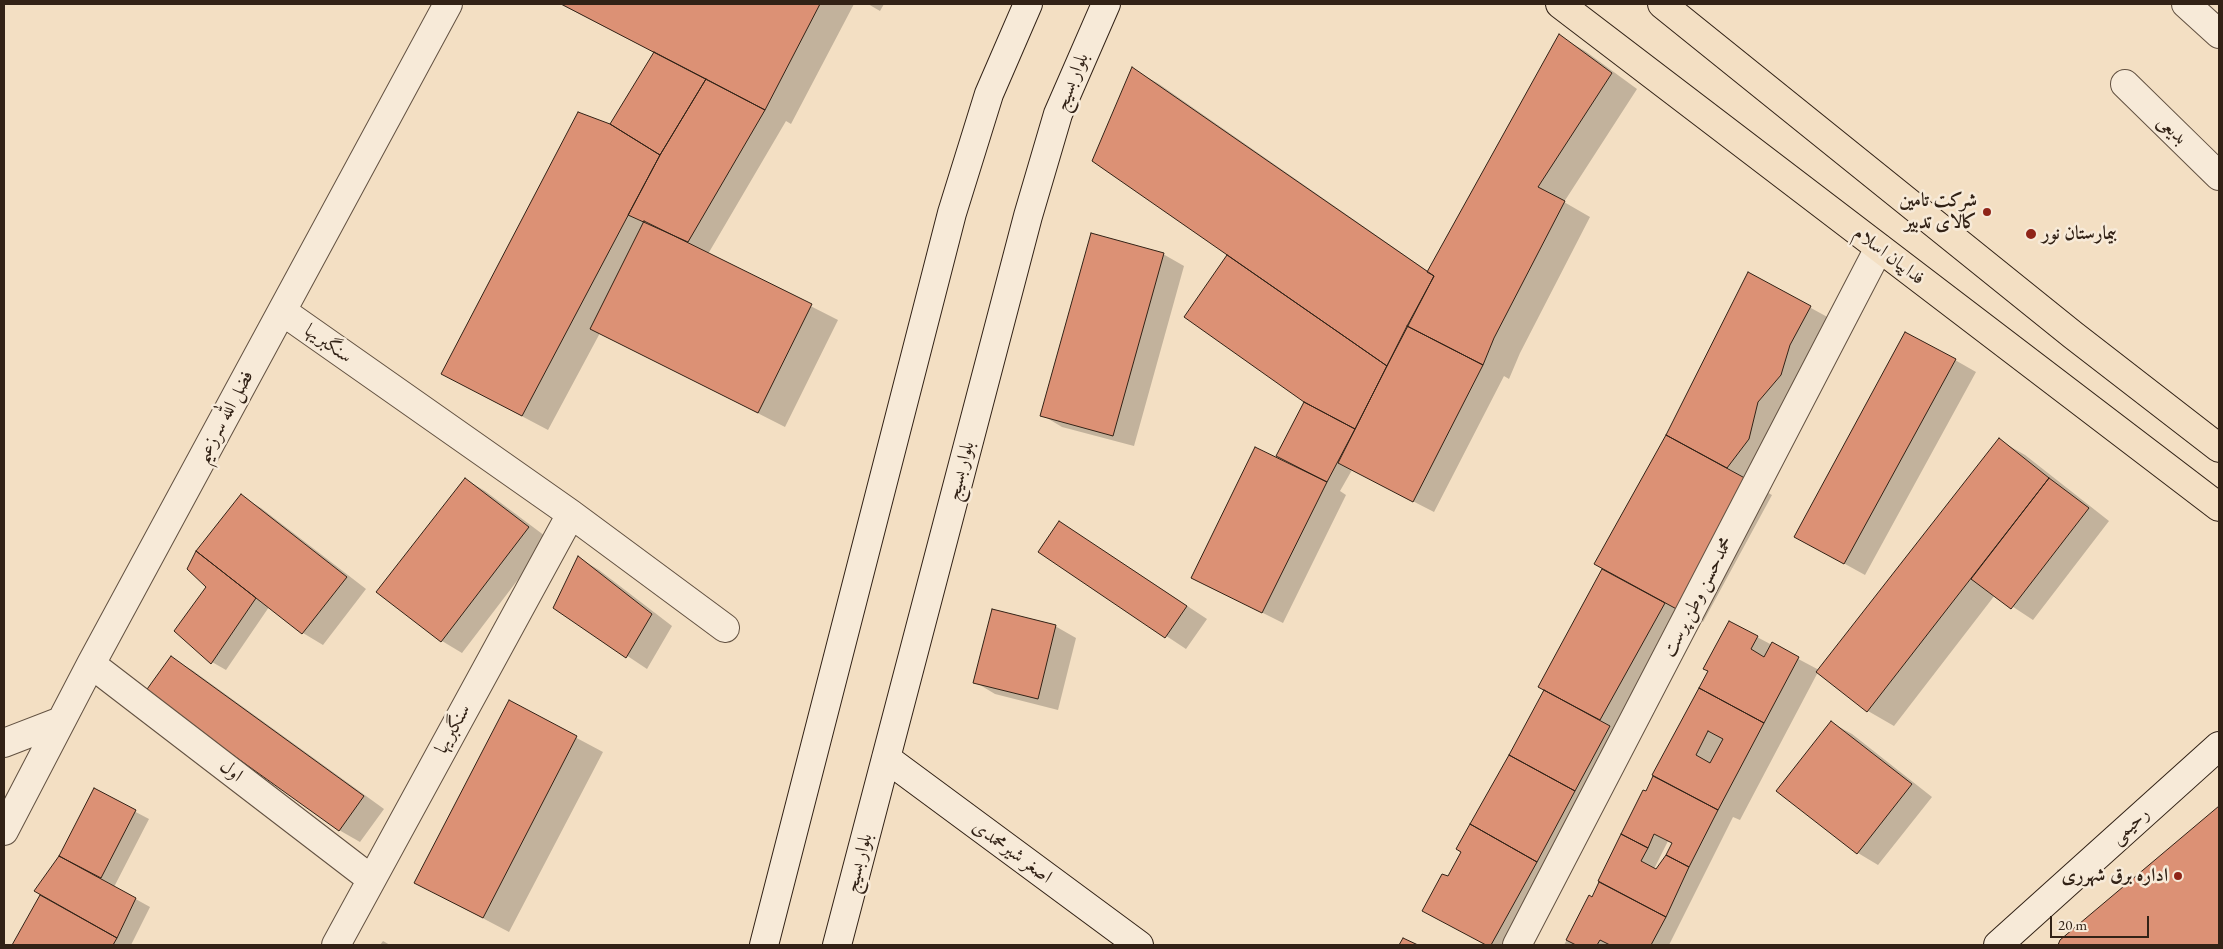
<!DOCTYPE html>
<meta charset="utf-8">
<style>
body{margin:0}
#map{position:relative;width:2223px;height:949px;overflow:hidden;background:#f3dfc3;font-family:"EB Garamond",serif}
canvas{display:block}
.frame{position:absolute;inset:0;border:5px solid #322216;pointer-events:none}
.scale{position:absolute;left:2050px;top:916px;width:99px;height:22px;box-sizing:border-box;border:2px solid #322216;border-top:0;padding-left:6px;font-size:15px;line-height:18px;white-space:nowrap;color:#322216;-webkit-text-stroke:4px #f7ead8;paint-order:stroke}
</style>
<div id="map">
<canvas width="2223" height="949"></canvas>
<div class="frame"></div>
<div class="scale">20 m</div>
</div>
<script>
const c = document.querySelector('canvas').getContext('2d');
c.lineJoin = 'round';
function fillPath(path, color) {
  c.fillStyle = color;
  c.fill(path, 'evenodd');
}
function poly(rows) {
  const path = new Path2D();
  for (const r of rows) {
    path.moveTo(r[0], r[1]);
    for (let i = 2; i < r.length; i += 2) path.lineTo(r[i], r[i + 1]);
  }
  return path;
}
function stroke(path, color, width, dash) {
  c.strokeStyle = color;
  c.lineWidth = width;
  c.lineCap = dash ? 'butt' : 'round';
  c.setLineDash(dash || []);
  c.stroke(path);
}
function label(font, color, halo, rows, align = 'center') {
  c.font = font + ' "EB Garamond",Amiri,serif';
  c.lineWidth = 5;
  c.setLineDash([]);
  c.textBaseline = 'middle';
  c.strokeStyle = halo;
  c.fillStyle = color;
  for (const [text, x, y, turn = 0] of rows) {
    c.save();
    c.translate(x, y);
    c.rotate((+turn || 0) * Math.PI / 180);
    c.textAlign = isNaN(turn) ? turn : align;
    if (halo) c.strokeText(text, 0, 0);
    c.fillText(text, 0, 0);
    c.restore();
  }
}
fillPath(poly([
 [560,4,854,4,791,124,786,121,708,254,838,320,785,427,600,333,548,430,442,374,610,126,655,53],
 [868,4,884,4,880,11],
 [1559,36,1585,51,1637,89,1564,202,1590,217,1520,353,1509,379,1504,376,1434,512,1352,470,1340,491,1346,495,1283,623,1193,578,1295,468,1306,400,1186,317,1229,254,1133,69,1159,84,1429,272],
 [1163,254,1184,266,1134,446,1062,427,1042,415],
 [1749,274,1831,319,1747,481,1772,495,1703,622,1686,613,1518,945,1487,945,1444,922,1449,878,1545,689,1540,686,1604,569,1666,436],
 [1955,360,1976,372,1865,575,1816,548],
 [1999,440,2025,455,2109,521,2033,620,1995,595,1894,726,1868,711,1818,672,1740,820,1733,817,1669,945,1564,945,1589,897,1593,899,1655,775,1757,637,1819,670],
 [1668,841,1673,844,1657,871,1654,869],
 [465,479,485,491,549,539,462,653,442,641,378,592],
 [241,496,261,508,366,589,323,645,303,633,269,607,226,670,212,662,175,631,207,587,197,552],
 [1060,522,1207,619,1186,649,1040,552],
 [579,558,599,570,672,626,647,669,554,607],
 [1055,626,1076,638,1058,710,995,694,975,682],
 [171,658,192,670,384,809,360,842,339,830],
 [509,702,603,752,509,932,416,883],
 [1832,723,1852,734,1932,797,1878,865,1858,853],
 [94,790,149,819,114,887,150,907,131,945,13,945,40,897,107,934,108,932,60,856],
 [2219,808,2219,945,2060,945,2061,941],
 [383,941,390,945,380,945]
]), '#0003');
const building = poly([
 [561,4,820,4,765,110,561,4],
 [1559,34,1612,73,1538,187,1565,201,1494,338,1483,365,1407,326,1434,276,1427,272,1559,34],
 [654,52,706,79,660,155,610,124,654,52],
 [1132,67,1434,276,1387,366,1092,161,1132,67],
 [706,79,765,110,688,242,628,215,660,155,706,79],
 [578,112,610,124,660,155,522,416,441,374,578,112],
 [644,221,812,304,758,413,590,329,644,221],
 [1091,233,1164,253,1113,436,1040,416,1091,233],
 [1227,255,1387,366,1355,429,1304,402,1184,317,1227,255],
 [1748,272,1811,306,1790,345,1781,375,1758,402,1749,439,1727,468,1666,435,1748,272],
 [1407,326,1483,365,1413,502,1338,463,1407,326],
 [1905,332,1956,359,1844,564,1794,537,1905,332],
 [1304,402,1355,429,1327,482,1276,456,1304,402],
 [1666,435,1752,482,1682,612,1594,564,1666,435],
 [1999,438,2049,478,1867,712,1816,672,1999,438],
 [1255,447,1327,482,1262,613,1191,578,1255,447],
 [465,478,529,527,441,642,376,592,465,478],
 [2049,478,2089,508,2011,609,1971,579,2049,478],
 [241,494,347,577,302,634,196,551,241,494],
 [1059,521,1187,606,1165,638,1038,552,1059,521],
 [196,551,256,598,211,664,174,631,206,587,187,569,196,551],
 [578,556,652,614,626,658,553,608,578,556],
 [1602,569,1665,603,1600,720,1538,687,1602,569],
 [992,609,1056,625,1038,699,973,683,992,609],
 [1729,621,1758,636,1751,649,1764,657,1772,642,1799,657,1764,723,1699,688,1708,671,1703,669,1729,621],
 [171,656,364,796,339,831,145,692,171,656],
 [1699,688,1764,723,1718,810,1652,775,1699,688],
 [1708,731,1723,739,1710,763,1696,755,1708,731],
 [1544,690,1610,726,1575,791,1509,755,1544,690],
 [509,700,577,736,483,918,414,883,509,700],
 [1831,721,1912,784,1857,854,1776,791,1831,721],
 [1509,755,1575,791,1537,862,1470,824,1509,755],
 [1653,776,1718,810,1689,867,1666,855,1672,843,1654,834,1648,848,1621,834,1643,790,1646,791,1653,776],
 [94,788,136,810,101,878,59,856,94,788],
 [2219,806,2219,945,2058,945,2060,940,2219,806],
 [1470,824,1537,862,1491,945,1486,945,1422,911,1442,874,1448,876,1461,852,1456,849,1470,824],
 [1621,834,1648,848,1641,861,1656,869,1666,855,1689,867,1666,917,1598,881,1621,834],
 [59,856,136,898,117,938,34,891,59,856],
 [1599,882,1666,917,1651,945,1610,945,1600,940,1597,945,1576,945,1566,940,1589,895,1592,897,1599,882],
 [40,895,117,938,113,945,12,945,40,895],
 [1403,938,1418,945,1399,945,1403,938]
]);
fillPath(building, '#dc9175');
stroke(building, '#322216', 1);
const street = poly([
 [2186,4,2219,34],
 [2125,84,2219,176],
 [282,311,571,514,725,628],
 [91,664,371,879],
 [4,743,61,721],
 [4,831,91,664,448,4],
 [336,945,571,514],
 [1517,945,1879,248]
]);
const secondary = poly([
 [886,758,1139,945],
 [764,945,952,213,989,94,1028,4],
 [837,945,1028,216,1058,114,1106,4],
 [1998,945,2219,746]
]);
const primary = poly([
 [1560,4,2219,507],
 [1662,4,2073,335,2219,448]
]);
stroke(street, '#625141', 30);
stroke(secondary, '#322216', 30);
stroke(primary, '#322216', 30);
stroke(street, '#f7ead8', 28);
stroke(secondary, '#f7ead8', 28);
stroke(primary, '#f3dfc3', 28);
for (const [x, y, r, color] of [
 [1987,212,5,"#8f2418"],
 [2031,234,6,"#8f2418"],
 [2178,876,5,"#8f2418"]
]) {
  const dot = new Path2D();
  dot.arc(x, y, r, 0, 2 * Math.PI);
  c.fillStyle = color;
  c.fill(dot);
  stroke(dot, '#f7ead8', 2);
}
label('19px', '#322216', '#f7ead8', [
 ["بلوار بسیج",1072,82,-68],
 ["بدیعی",2172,130,44],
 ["فداییان اسلام",1889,256,37],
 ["سنگبریها",328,344,35],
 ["فضل الله سرزعیم",225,417,-62],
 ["بلوار بسیج",961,471,-75],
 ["محمدحسن وطن پرست",1698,597,-63],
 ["سنگبریها",453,729,-61],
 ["اول",231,771,38],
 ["رحیمی",2130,826,-42],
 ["اصغر شیرمحمدی",1012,852,36],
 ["بلوار بسیج",859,863,-75]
]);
label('bold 19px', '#322216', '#f7ead8', [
 ["شرکت تامین",1977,201],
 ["کالای تدبیر",1977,223],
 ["بیمارستان نور",2042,234,"left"],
 ["اداره برق شهرری",2168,876]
], 'right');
</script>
